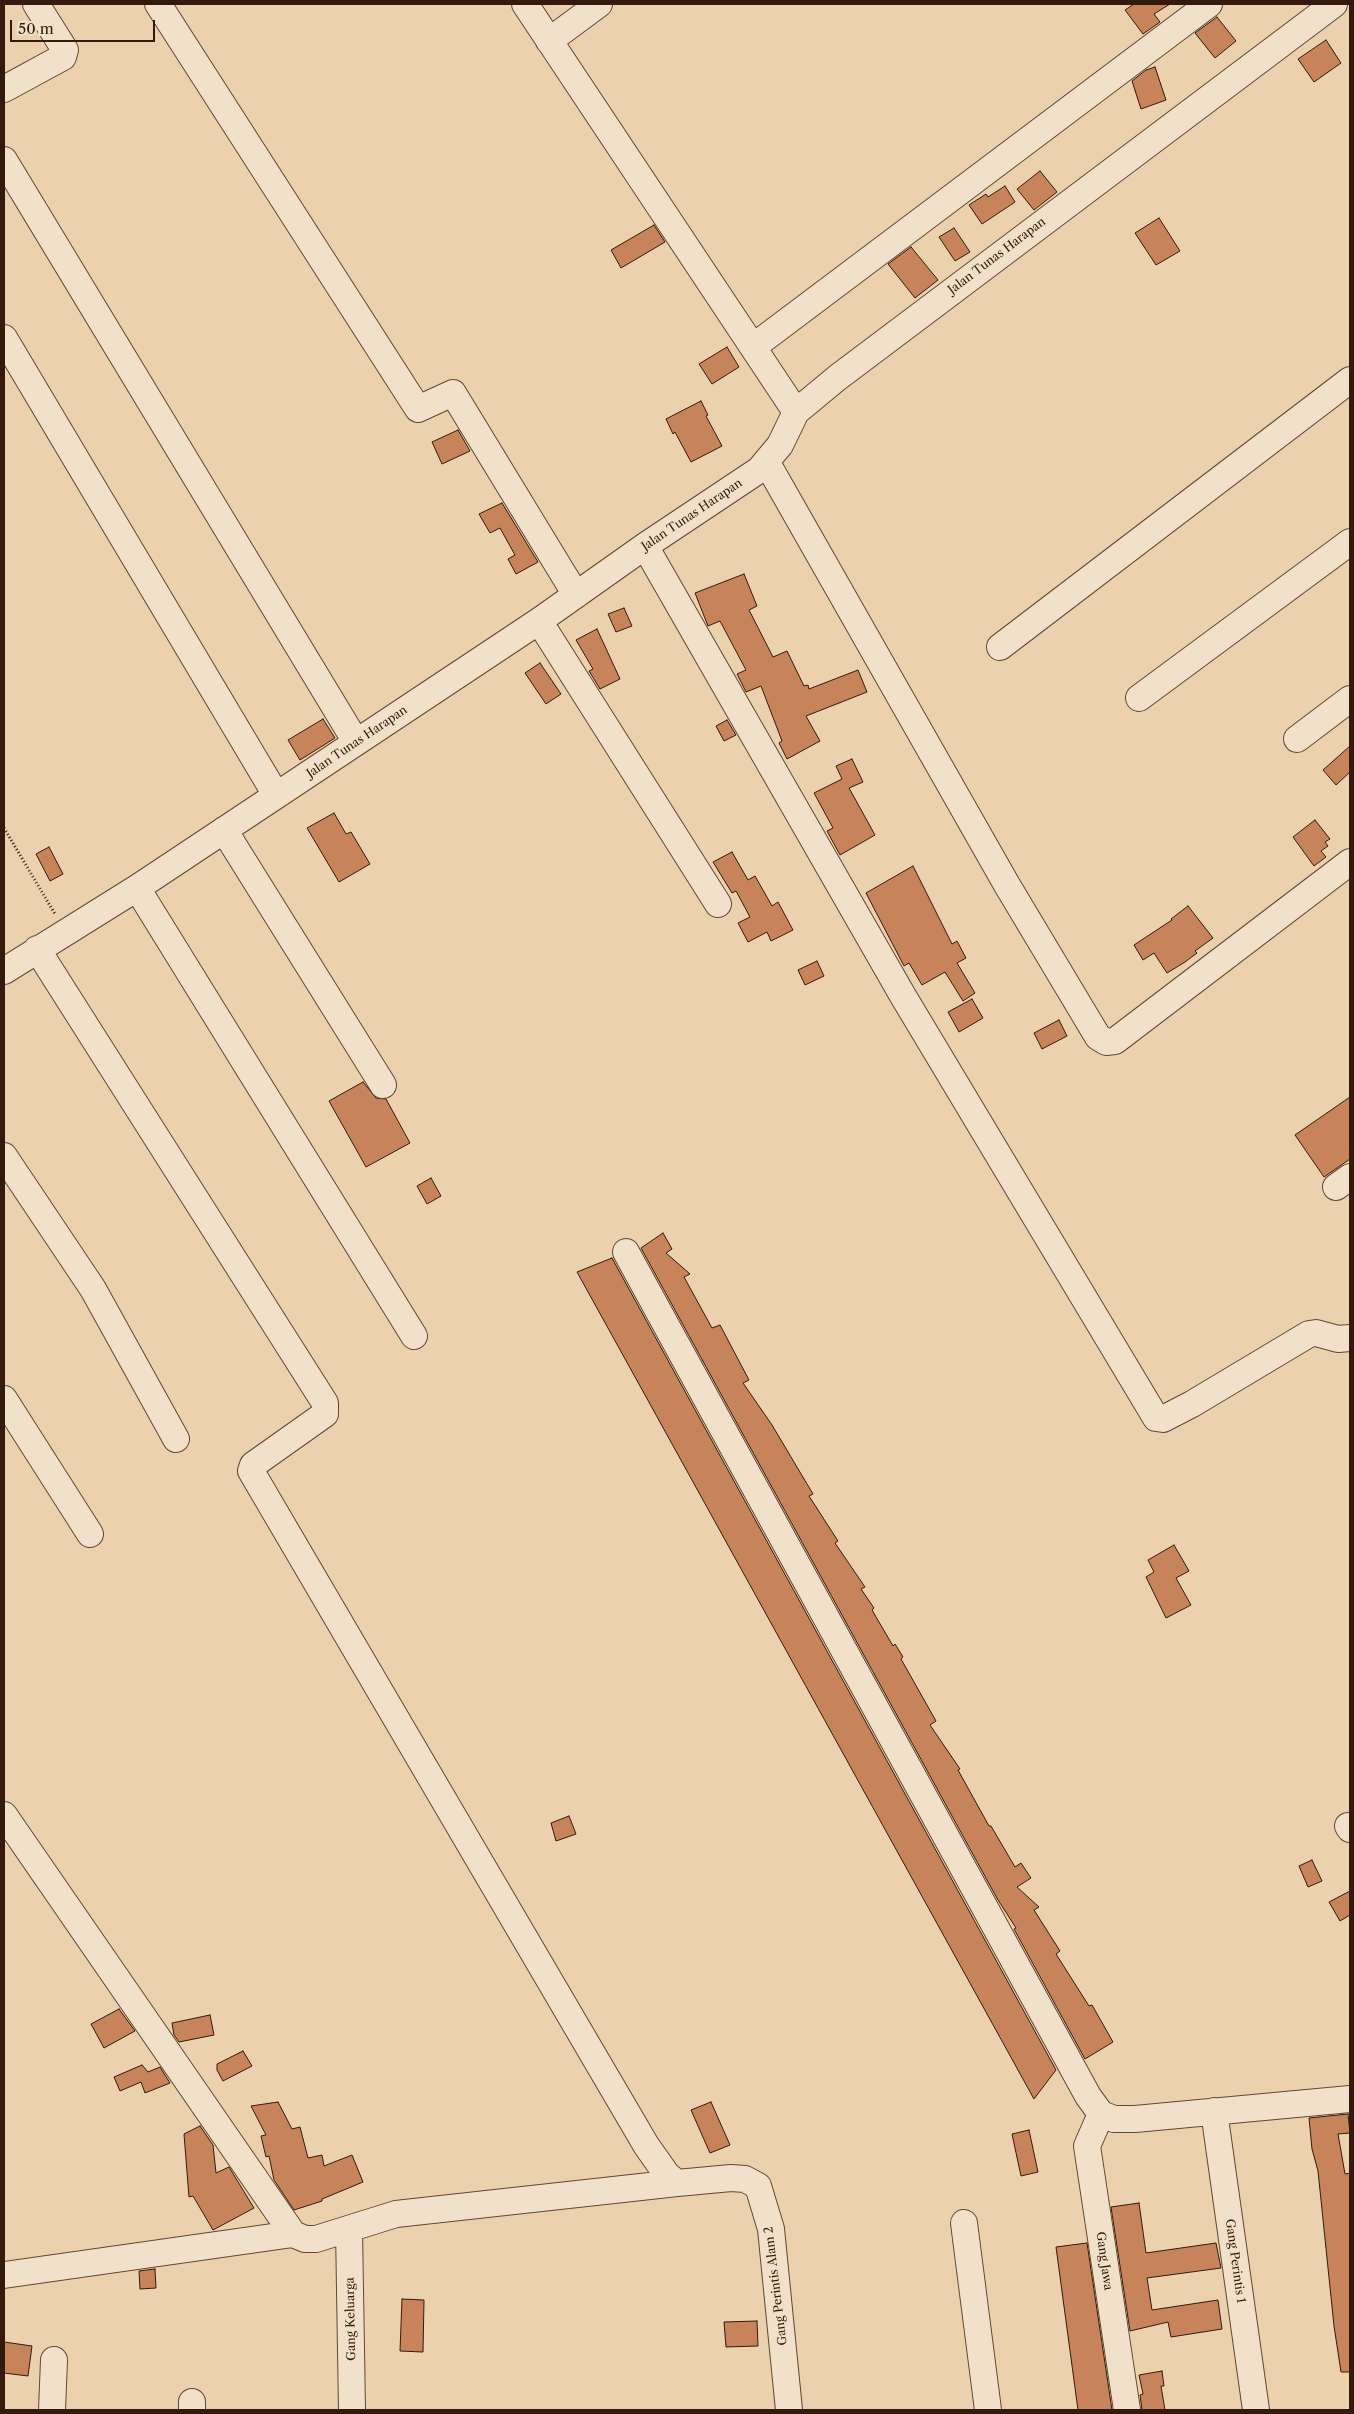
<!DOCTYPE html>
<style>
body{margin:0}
#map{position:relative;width:1354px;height:2414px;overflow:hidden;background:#ebd1ad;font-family:"Libre Caslon Text",serif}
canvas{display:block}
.frame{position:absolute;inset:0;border:5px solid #341a0c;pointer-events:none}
.scale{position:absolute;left:10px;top:20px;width:145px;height:22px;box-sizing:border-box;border:2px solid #341a0c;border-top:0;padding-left:6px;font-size:15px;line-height:18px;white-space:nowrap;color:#341a0c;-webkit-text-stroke:4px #f2e1ca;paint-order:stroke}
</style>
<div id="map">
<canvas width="1354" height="2414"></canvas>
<div class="frame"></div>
<div class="scale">50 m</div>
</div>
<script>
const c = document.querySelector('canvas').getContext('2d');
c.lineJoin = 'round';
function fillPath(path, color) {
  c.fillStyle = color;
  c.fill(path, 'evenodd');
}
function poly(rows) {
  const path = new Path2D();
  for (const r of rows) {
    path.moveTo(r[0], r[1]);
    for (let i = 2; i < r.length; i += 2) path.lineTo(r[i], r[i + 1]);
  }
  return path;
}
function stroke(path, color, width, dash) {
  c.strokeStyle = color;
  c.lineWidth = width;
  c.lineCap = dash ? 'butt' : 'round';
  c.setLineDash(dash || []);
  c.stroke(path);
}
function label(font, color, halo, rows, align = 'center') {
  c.font = font + ' "Libre Caslon Text",serif';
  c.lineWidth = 5;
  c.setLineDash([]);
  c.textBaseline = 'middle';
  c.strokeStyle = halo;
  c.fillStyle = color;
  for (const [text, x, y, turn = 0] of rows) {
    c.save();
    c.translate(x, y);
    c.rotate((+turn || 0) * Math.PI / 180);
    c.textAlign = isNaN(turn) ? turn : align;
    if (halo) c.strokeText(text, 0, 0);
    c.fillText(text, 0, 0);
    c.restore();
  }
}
const building = poly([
 [1134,4,1170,4,1154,14,1160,22,1143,34,1125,10,1134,4],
 [1217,17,1236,41,1215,58,1195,33,1217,17],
 [1326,40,1341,63,1314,82,1298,59,1326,40],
 [1155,67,1166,100,1141,109,1132,81,1146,70,1155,67],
 [1040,171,1057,192,1034,210,1017,189,1040,171],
 [1005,186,1015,202,982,224,969,205,986,194,988,197,1005,186],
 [1159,218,1180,251,1156,265,1135,233,1159,218],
 [654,225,665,242,621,268,611,250,654,225],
 [954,228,970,252,955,261,939,237,954,228],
 [911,247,938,280,915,298,888,264,911,247],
 [727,347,739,367,712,384,699,364,727,347],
 [701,401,708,415,706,416,722,446,691,462,675,432,673,434,666,419,701,401],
 [458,430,470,451,442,464,432,442,458,430],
 [502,503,538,562,516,574,508,559,515,555,500,528,490,533,479,514,502,503],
 [744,574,757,606,749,610,773,657,787,651,804,686,808,685,809,689,858,670,867,692,806,716,820,741,787,759,779,743,782,741,761,686,746,692,737,674,746,670,720,621,708,626,695,593,744,574],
 [624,608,632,626,616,632,608,614,624,608],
 [597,629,620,679,600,689,589,671,593,669,576,640,597,629],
 [540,663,561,694,546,704,525,673,540,663],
 [323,719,335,738,300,760,288,740,323,719],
 [727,720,736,735,724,741,716,726,727,720],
 [1350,746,1350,772,1336,785,1323,770,1350,746],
 [852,759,863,782,849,788,875,835,840,855,827,831,833,828,814,793,842,779,836,766,852,759],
 [334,813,346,834,351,832,370,864,339,882,307,828,334,813],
 [1315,820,1330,839,1325,842,1328,846,1321,851,1326,857,1314,866,1293,837,1315,820],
 [49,847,63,874,50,881,36,854,49,847],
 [732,852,748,880,755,876,772,906,778,902,793,930,771,941,767,932,748,942,738,923,750,917,736,891,732,893,713,862,732,852],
 [913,866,952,944,957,941,966,958,957,963,975,993,963,1001,945,972,922,985,909,963,904,966,866,893,913,866],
 [1188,906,1213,938,1195,951,1197,953,1185,962,1167,973,1154,953,1143,960,1134,945,1172,920,1171,919,1188,906],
 [817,961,824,976,805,985,798,970,817,961],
 [972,999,983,1018,959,1032,948,1012,972,999],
 [1059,1020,1067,1036,1042,1049,1034,1033,1059,1020],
 [363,1082,376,1098,386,1099,410,1143,366,1167,329,1101,363,1082],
 [1350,1097,1350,1159,1324,1177,1295,1135,1350,1097],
 [431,1178,441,1196,427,1204,417,1186,431,1178],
 [663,1233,672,1249,666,1253,690,1274,684,1277,712,1328,720,1325,749,1380,743,1383,772,1425,813,1494,809,1496,838,1541,835,1543,865,1587,861,1589,874,1608,872,1610,893,1646,895,1644,903,1657,901,1659,936,1721,930,1725,960,1769,958,1770,989,1826,991,1826,1015,1867,1021,1863,1031,1878,1017,1887,1039,1907,1034,1910,1060,1951,1056,1954,1089,2006,1092,2005,1113,2042,1085,2059,1014,1929,1016,1928,998,1900,641,1248,663,1233],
 [612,1258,1056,2070,1034,2099,577,1272,612,1258],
 [1174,1545,1189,1571,1176,1578,1191,1605,1166,1618,1146,1577,1154,1572,1148,1560,1174,1545],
 [569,1816,576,1834,556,1841,551,1823,569,1816],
 [1312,1860,1322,1881,1308,1887,1299,1866,1312,1860],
 [1350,1891,1350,1915,1340,1921,1329,1902,1350,1891],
 [119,2009,135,2031,104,2048,91,2024,119,2009],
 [210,2015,214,2035,179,2042,174,2035,172,2023,210,2015],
 [243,2051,252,2066,223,2081,217,2070,217,2064,243,2051],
 [142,2065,148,2072,160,2067,170,2083,145,2093,141,2082,120,2091,114,2077,142,2065],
 [278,2102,292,2129,300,2127,308,2158,322,2155,324,2166,352,2155,363,2182,322,2199,322,2201,294,2210,274,2180,269,2156,266,2157,261,2136,266,2135,251,2106,278,2102],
 [711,2102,730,2145,710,2153,691,2110,711,2102],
 [1348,2114,1350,2133,1338,2134,1345,2174,1350,2173,1350,2372,1341,2372,1334,2326,1318,2171,1312,2149,1309,2118,1348,2114],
 [200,2126,213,2145,216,2173,229,2167,254,2208,213,2230,193,2196,189,2197,184,2134,200,2126],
 [1029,2130,1038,2172,1021,2176,1012,2134,1029,2130],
 [1139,2203,1146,2253,1216,2243,1221,2268,1147,2278,1152,2310,1218,2300,1222,2329,1171,2337,1168,2322,1130,2331,1111,2207,1139,2203],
 [1087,2243,1112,2410,1078,2410,1056,2247,1087,2243],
 [155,2269,156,2288,140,2289,139,2271,155,2269],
 [402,2299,424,2300,423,2352,400,2351,402,2299],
 [757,2321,758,2346,726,2347,724,2322,757,2321],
 [4,2342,32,2346,28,2376,4,2373,4,2342],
 [1162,2371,1164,2386,1161,2386,1165,2410,1142,2410,1140,2395,1143,2394,1139,2375,1162,2371]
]);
fillPath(building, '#c78359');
stroke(building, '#341a0c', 1);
const minor = poly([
 [158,4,418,409,453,393,576,595],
 [525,4,796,412],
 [549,41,599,4],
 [4,89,63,57,65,50,36,4],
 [4,160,356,742],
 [4,338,276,795],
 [753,347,1209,4],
 [767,463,1007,885,1098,1037,1106,1042,1115,1041,1350,862],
 [645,546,903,996,1156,1418,1163,1419,1192,1404,1309,1334,1316,1333,1338,1339,1350,1338],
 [539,621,718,904],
 [1000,647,1350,380],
 [1139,698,1350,542],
 [1297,739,1350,699],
 [224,830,383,1085],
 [137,888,414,1336],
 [37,949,325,1403,325,1414,253,1465,251,1471,646,2145,667,2175,677,2183],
 [4,971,137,888,539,621,645,546,759,470,780,445,796,412,837,378,1334,4],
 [4,1156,93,1289,176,1439],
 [1336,1187,1350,1177],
 [626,1252,1088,2096,1101,2114,1114,2119,1135,2119,1350,2099],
 [4,1399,90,1534],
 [4,1815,293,2234,305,2239,316,2239,396,2214,677,2183,731,2178,745,2179,758,2186,771,2229,789,2410],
 [1348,1826,1350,1829],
 [1214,2111,1256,2410],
 [1101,2114,1087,2146,1127,2410],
 [964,2223,988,2410],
 [349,2229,352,2410],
 [4,2275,293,2234],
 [192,2402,192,2410],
 [52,2410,54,2360]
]);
stroke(minor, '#624834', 28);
stroke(poly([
 [4,828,55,914]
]), '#341a0c', 3, [1, 2.5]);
stroke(minor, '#f2e1ca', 26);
label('12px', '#341a0c', '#f2e1ca', [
 ["Jalan Tunas Harapan",997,256,-37],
 ["Jalan Tunas Harapan",692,515,-34],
 ["Jalan Tunas Harapan",357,742,-34],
 ["Gang Jawa",1104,2261,82],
 ["Gang Perintis 1",1235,2261,82],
 ["Gang Perintis Alam 2",776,2286,-97],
 ["Gang Keluarga",351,2319,-91]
]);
</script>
